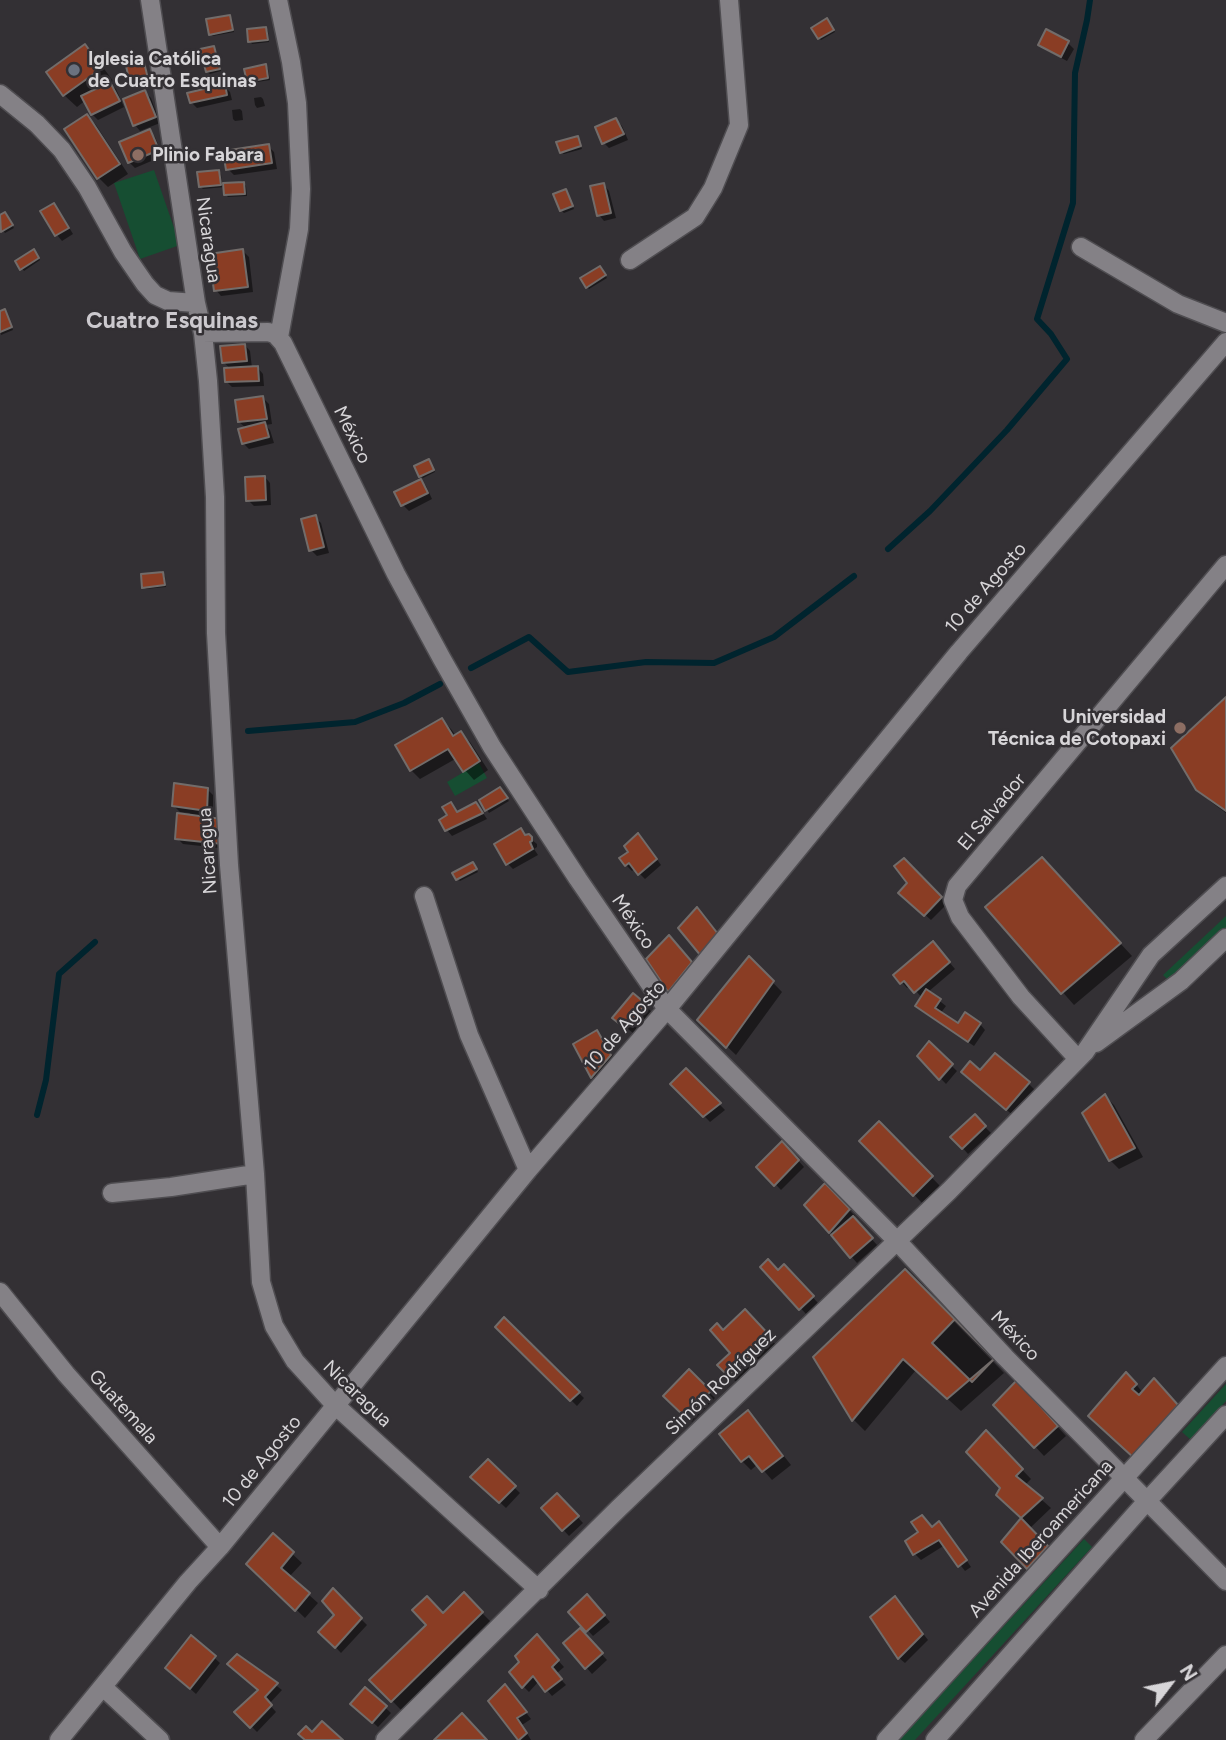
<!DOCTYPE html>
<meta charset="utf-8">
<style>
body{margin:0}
#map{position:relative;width:1226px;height:1740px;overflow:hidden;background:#333034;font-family:Figtree,sans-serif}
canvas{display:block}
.north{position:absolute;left:1135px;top:1649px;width:70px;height:70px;-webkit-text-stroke:5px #333034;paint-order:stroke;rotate:58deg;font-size:19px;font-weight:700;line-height:28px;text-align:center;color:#d7d5d8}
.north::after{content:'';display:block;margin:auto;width:24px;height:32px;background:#d7d5d8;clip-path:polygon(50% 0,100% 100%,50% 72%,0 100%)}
</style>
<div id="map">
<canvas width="1226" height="1740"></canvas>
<div class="north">N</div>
</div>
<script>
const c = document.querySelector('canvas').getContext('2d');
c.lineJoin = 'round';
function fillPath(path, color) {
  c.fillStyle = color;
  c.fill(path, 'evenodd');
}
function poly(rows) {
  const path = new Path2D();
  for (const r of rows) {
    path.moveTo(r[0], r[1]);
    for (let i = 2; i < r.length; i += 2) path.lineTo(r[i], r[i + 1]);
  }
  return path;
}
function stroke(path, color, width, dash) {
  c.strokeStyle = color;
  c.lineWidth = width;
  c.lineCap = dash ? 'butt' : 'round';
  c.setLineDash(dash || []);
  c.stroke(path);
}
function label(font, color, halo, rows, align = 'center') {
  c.font = font + ' Figtree,sans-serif';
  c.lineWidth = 5;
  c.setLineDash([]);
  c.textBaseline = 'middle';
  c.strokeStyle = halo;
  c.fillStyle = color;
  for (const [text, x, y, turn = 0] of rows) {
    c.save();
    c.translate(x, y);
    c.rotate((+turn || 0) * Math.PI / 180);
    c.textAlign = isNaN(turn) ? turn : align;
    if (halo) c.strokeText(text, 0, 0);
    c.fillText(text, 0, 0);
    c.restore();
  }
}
fillPath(poly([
 [154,170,180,245,140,259,114,183],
 [479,763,487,778,455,796,447,782],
 [1226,916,1226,932,1171,983,1163,975],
 [1226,1384,1226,1401,1191,1440,1182,1432],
 [1084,1539,1092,1547,915,1740,899,1740]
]), '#164e32');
fillPath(poly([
 [229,17,232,19,234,32,213,36,210,34],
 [829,23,835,32,821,40,819,38],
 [266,29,268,31,269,42,252,44,250,41],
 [1068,43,1074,49,1067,61,1046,50,1040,44],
 [85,46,97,59,113,81,109,83,116,89,124,107,98,120,92,114,86,100,77,107,64,95],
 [213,48,216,50,221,71,210,74,207,72],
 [144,64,146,66,150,86,135,89,132,86],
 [265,66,268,69,270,80,251,83,248,81],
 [224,86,230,92,232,100,197,108,191,102],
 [145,92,151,98,160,123,140,131,135,125],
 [261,97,263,99,265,106,257,108,255,105,254,98],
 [240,109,242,111,243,120,235,121,233,119,232,110],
 [87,116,96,125,128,174,108,187,99,178,67,129],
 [616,120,622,126,628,140,609,148,604,143],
 [149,131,155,137,163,156,135,168,129,162],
 [577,138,582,149,564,154,561,152],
 [268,146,274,152,277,169,234,175,228,169],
 [218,171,221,174,222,184,244,183,246,186,247,196,228,197,226,195,225,187,203,189,200,186],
 [604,185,609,191,616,218,604,221,599,215],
 [566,191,574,209,564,213,561,210],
 [53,205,59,211,73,234,62,241,57,235],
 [5,214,14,228,5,233,0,227,0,217],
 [243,251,249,257,253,292,221,296,216,290],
 [36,254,40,260,24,271,22,268],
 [602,270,607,278,589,289,587,287],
 [5,311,13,330,1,335,0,312],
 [245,345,250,351,252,368,258,368,263,374,264,386,232,387,227,382,231,369,223,362],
 [263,398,269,404,272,424,265,425,270,430,274,443,249,449,243,443,247,429,239,422],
 [431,463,435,472,423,478,420,476],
 [265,477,270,483,271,505,254,506,248,500],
 [420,481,426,486,432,499,409,511,403,505,396,493],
 [315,517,321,523,329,553,317,556,311,550],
 [163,574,165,576,166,587,146,589,144,587],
 [1226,700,1226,813,1211,802,1197,789],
 [442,720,451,729,456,736,460,733,470,742,488,770,474,780,465,770,457,758,420,779,411,770],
 [207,789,213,795,213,819,228,849,183,844,177,838,190,813,180,812,174,806],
 [502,792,509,801,489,813,481,801],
 [451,804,459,814,481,810,487,819,452,836,447,830,442,821,449,816],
 [521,831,537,844,537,847,534,849,538,855,513,869,508,864],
 [644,841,661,865,645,879,635,869,632,871,626,865],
 [904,860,947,904,931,920,906,898,910,883],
 [475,867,478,872,460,881,457,879],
 [1054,872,1132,956,1074,1005,988,907],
 [674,943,696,969,675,997,669,991,648,959],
 [938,949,955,969,928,992,946,1006,940,1014,959,1026,980,1024,985,1030,974,1046,923,1012,917,1006,922,998,911,985,907,988,895,975],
 [749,958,782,992,736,1055,699,1020],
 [633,996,651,1011,633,1033,620,1023],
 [597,1032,603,1038,616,1062,598,1082,593,1077,575,1045],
 [929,1044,957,1071,946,1084,919,1056],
 [686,1070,725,1110,710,1122,673,1084],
 [981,1073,1029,1084,1038,1093,1016,1118,972,1080],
 [1105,1096,1114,1105,1143,1157,1119,1169,1110,1160],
 [975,1117,991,1133,968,1154,953,1137],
 [879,1123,940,1186,923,1204,862,1141],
 [788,1149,804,1167,781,1190,759,1167],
 [825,1185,855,1216,853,1218,877,1245,857,1263,806,1205],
 [784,1266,818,1303,806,1314,762,1267,778,1272],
 [905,1271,1004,1373,961,1411,916,1370,865,1431,853,1419],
 [504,1320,584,1398,577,1406,497,1327],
 [754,1321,778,1347,738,1384,720,1365,733,1353,723,1332],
 [689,1372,715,1398,692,1422,665,1395],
 [1135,1383,1143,1393,1163,1389,1186,1415,1100,1425],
 [1025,1392,1066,1436,1044,1456,996,1405],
 [748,1413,757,1422,791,1465,772,1480,758,1464,751,1470,742,1461],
 [986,1432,1031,1479,1025,1485,1051,1508,1029,1529,1053,1553,1034,1573,1004,1542,1023,1519,998,1495,1003,1488],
 [488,1462,520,1493,506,1508,473,1477],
 [557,1495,583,1523,569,1536,543,1508],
 [932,1529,945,1529,971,1567,965,1571,945,1545,921,1560,915,1554,907,1541],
 [273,1536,302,1563,289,1577,318,1603,305,1618,248,1563],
 [333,1591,367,1625,341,1653,321,1632,336,1615],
 [464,1595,491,1622,401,1710,372,1680],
 [593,1602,610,1622,593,1636,571,1612],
 [900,1604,928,1640,905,1663,899,1658],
 [580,1631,607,1660,592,1674,565,1643],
 [192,1637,220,1663,196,1694,173,1673],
 [542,1643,564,1667,556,1674,566,1685,552,1696,539,1681,529,1692,523,1686],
 [238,1656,282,1690,269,1704,276,1712,257,1732,237,1712,260,1690],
 [366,1689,391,1713,378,1727,353,1704],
 [510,1692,531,1719,522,1725,531,1740,520,1740,491,1702]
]), '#0007');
stroke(poly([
 [888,549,930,511,1007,430,1067,359,1051,334,1037,319,1073,203,1075,73,1087,20,1090,0],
 [471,668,529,637,568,672,646,662,714,663,774,637,854,576],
 [248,731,355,722,404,703,440,684],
 [37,1115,46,1080,59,974,95,942]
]), '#00242e', 6);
const building = poly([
 [230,15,233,30,209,35,206,19,230,15],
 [827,18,834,30,818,39,811,28,827,18],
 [266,27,268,40,248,42,247,29,266,27],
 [1046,29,1069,41,1061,57,1038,45,1046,29],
 [85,44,102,68,63,96,46,72,85,44],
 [214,46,220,69,206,72,200,49,214,46],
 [144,62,149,83,131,87,126,66,144,62],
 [266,64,268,78,247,82,244,69,266,64],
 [110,82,120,101,91,115,81,96,110,82],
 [225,84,227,95,190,103,187,93,225,84],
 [145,90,156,117,133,126,123,99,145,90],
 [87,114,120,164,97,179,64,129,87,114],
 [616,118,624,134,602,144,595,127,616,118],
 [150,129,159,150,128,163,119,142,150,129],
 [578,136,581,146,560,153,556,142,578,136],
 [269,144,272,163,226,170,223,151,269,144],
 [219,170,221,185,199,187,197,172,219,170],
 [244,182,245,194,224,195,223,183,244,182],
 [604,183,611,213,597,216,590,186,604,183],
 [566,189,573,206,560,211,553,194,566,189],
 [54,203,69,228,55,236,40,211,54,203],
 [5,212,13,225,1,232,0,215,5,212],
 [34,249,39,258,20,270,15,261,34,249],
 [243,249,248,287,214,291,209,254,243,249],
 [600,266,606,275,586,288,580,278,600,266],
 [5,309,12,327,0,332,0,311,5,309],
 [245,344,247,361,222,363,220,346,245,344],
 [258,366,259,381,225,382,224,368,258,366],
 [263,396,267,419,238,422,235,400,263,396],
 [265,422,269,437,242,444,238,429,265,422],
 [429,459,434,470,419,477,414,466,429,459],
 [265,476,266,500,246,501,245,477,265,476],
 [421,479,428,493,401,506,394,492,421,479],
 [316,515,324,547,309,551,301,519,316,515],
 [163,572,165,585,142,588,141,574,163,572],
 [1226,697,1226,811,1196,790,1171,748,1226,697],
 [442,718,453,736,461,731,480,761,463,772,448,749,410,771,395,745,442,718],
 [174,783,208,788,207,811,172,806,174,783],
 [500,787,508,798,485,811,479,800,500,787],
 [451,802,457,812,476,802,483,813,445,831,439,820,447,815,442,807,451,802],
 [177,813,222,819,223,844,175,839,177,813],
 [521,828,525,835,529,834,532,837,532,841,530,842,533,849,506,865,494,844,521,828],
 [638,833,657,859,638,875,629,863,625,866,619,858,628,852,624,846,638,833],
 [1042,857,1121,943,1061,994,985,907,1042,857],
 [904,858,942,897,924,916,898,893,907,883,894,866,904,858],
 [473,862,477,869,456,880,452,873,473,862],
 [697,907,718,934,701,956,678,928,697,907],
 [669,935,692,962,668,992,646,959,669,935],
 [933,941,950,962,914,993,904,981,900,984,893,975,933,941],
 [749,956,774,981,726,1048,697,1020,749,956],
 [926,989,941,999,935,1008,958,1023,965,1012,981,1023,968,1042,915,1006,926,989],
 [633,993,646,1004,626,1029,612,1018,633,993],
 [597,1030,611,1055,591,1078,573,1044,597,1030],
 [929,1041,953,1064,939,1080,917,1056,929,1041],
 [995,1053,1030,1082,1006,1110,961,1072,970,1061,980,1070,995,1053],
 [686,1068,721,1103,703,1117,670,1084,686,1068],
 [1105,1094,1135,1148,1109,1161,1082,1113,1105,1094],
 [975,1114,986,1126,962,1149,950,1137,975,1114],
 [879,1121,933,1176,913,1196,859,1141,879,1121],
 [782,1141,799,1160,774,1186,756,1167,782,1141],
 [825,1183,850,1209,829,1233,804,1205,825,1183],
 [853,1216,873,1238,850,1258,831,1235,853,1216],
 [768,1259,778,1270,784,1264,814,1296,799,1310,760,1267,768,1259],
 [905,1269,994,1359,947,1399,903,1359,852,1421,813,1357,905,1269],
 [745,1309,771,1337,728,1376,717,1365,730,1353,710,1330,717,1323,723,1330,745,1309],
 [504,1317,580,1392,570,1401,495,1327,504,1317],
 [956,1318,994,1359,972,1382,932,1343,956,1318],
 [689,1369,711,1391,685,1417,663,1396,689,1369],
 [1126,1372,1137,1384,1132,1389,1139,1395,1154,1378,1178,1405,1134,1458,1088,1416,1126,1372],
 [1017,1380,1058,1426,1034,1448,993,1405,1017,1380],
 [748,1410,783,1456,762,1472,749,1456,741,1462,719,1434,748,1410],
 [986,1430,1023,1469,1016,1476,1043,1498,1021,1518,996,1495,1000,1488,966,1452,986,1430],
 [488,1459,516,1486,499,1503,470,1477,488,1459],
 [557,1493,579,1516,562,1531,541,1508,557,1493],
 [922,1515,932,1527,939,1521,967,1560,958,1567,939,1540,913,1555,905,1541,918,1532,911,1522,922,1515],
 [1021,1518,1048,1546,1027,1569,1001,1542,1021,1518],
 [273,1533,294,1552,281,1568,310,1593,295,1611,246,1564,273,1533],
 [333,1588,362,1618,335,1648,318,1632,334,1615,322,1601,333,1588],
 [464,1592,483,1612,391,1702,369,1680,426,1625,412,1610,427,1596,443,1613,464,1592],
 [587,1594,605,1615,586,1632,568,1612,587,1594],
 [895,1596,923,1634,898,1659,870,1617,895,1596],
 [580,1628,603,1653,585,1669,563,1643,580,1628],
 [537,1634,559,1660,552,1667,562,1679,545,1692,533,1676,522,1688,509,1672,519,1662,515,1656,537,1634],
 [191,1635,216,1656,190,1689,165,1668,191,1635],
 [237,1654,278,1683,265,1697,272,1705,250,1728,234,1712,258,1690,227,1664,237,1654],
 [505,1684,527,1712,517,1718,527,1733,519,1740,518,1740,488,1701,505,1684],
 [365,1687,387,1706,372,1723,350,1704,365,1687],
 [462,1713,487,1740,434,1740,462,1713],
 [322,1721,343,1740,305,1740,298,1734,306,1726,312,1732,322,1721]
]);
fillPath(building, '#8a3d24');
stroke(building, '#726c6a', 2);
const minor = poly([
 [150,0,196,303,203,333,208,381,215,497,216,633,229,865,255,1174,261,1282,274,1326,295,1361,335,1405,539,1590],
 [278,0,291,62,297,103,301,189,299,229,279,337],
 [0,94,37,124,62,150,87,187,123,252,145,284,155,295,168,301,196,303],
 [1081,247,1178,304,1226,323],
 [630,260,695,217,713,188,739,125,729,0],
 [203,333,268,332,275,334,283,343,396,574,442,659,492,747,578,879,667,1009,897,1241,1005,1357,1226,1581],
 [424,896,469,1035,528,1170],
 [1096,1043,1181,981,1226,938],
 [1078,1059,1021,997,960,917,953,900,957,886,1226,565],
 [112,1193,171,1187,255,1174],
 [0,1292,66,1374,220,1547],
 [103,1687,160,1740],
 [59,1740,188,1582,220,1547,528,1170,667,1009,959,652,1226,342],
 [385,1740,618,1509,949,1191,1085,1052,1151,955,1226,886],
 [886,1740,1226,1366],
 [935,1740,1147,1501,1226,1415],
 [1144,1740,1226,1655]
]);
stroke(minor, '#4f4d51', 21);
stroke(minor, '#848186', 18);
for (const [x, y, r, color] of [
 [74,70,7,"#6b7280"],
 [138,155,7,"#8d6e63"],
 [1180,728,7,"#8d6e63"]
]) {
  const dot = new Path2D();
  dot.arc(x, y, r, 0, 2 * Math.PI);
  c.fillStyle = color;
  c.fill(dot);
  stroke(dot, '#333034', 2.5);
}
label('bold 19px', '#d7d5d8', '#333034', [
 ["Iglesia Católica",88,59],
 ["de Cuatro Esquinas",88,81],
 ["Plinio Fabara",152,155],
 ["Universidad",1166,717,"right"],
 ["Técnica de Cotopaxi",1166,739,"right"]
], 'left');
label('19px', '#d7d5d8', '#333034', [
 ["Nicaragua",208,240,82],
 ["México",352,435,64],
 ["10 de Agosto",986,588,-49],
 ["El Salvador",992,812,-50],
 ["Nicaragua",208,851,-94],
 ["México",633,922,56],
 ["10 de Agosto",625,1026,-49],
 ["México",1015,1336,46],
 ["Simón Rodríguez",721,1382,-44],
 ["Nicaragua",357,1394,44],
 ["Guatemala",123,1407,48],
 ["10 de Agosto",262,1462,-51],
 ["Avenida Iberoamericana",1041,1539,-48]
]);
label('bold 23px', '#ccc9ce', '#333034', [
 ["Cuatro Esquinas",172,321]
]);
</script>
